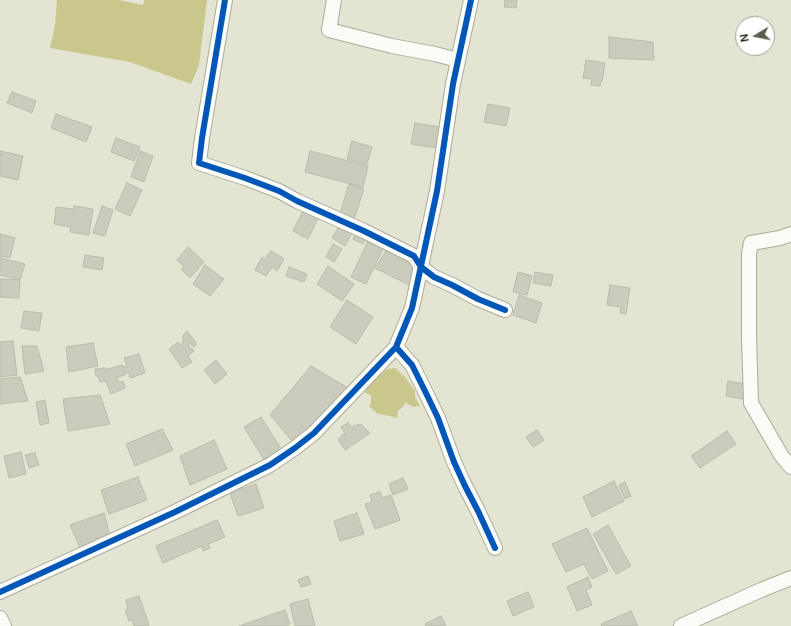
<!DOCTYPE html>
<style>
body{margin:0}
#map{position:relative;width:791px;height:626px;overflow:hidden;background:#e4e4d2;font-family:Manrope,sans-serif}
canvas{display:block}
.north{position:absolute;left:735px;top:16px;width:40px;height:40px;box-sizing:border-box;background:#fff;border:1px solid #a2a19d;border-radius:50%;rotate:260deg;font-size:11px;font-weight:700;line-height:16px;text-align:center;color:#16150a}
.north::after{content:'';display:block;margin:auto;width:14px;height:18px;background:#5e5d50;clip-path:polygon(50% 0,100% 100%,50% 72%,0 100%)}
</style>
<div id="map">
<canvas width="791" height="626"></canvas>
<div class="north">N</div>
</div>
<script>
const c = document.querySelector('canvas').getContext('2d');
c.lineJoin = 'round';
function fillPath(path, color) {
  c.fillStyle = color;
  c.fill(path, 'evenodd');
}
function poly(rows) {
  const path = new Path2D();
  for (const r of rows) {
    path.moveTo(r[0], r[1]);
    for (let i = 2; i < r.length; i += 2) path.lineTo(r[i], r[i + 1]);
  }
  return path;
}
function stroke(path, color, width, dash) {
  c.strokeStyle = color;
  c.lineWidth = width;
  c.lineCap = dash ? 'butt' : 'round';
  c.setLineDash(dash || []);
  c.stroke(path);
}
fillPath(poly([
 [57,0,119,0,143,5,144,0,207,0,199,65,191,84,130,62,50,48,55,26],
 [395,368,405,377,415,391,415,397,420,406,413,407,405,402,404,406,398,411,397,418,390,416,378,414,369,406,371,402,371,395,365,393,368,385,378,376,388,369]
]), '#c9c78b');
const building = poly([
 [505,0,517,0,516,8,504,7,505,0],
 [609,37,653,42,654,60,609,58,609,37],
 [586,60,605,63,602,81,601,81,600,86,591,85,592,79,583,78,586,60],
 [12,92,36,101,32,113,7,103,12,92],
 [488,104,510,108,506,126,484,122,488,104],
 [56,114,92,127,86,142,51,128,56,114],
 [415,123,440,127,436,148,411,144,415,123],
 [116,138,140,147,134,161,111,152,116,138],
 [352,141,372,147,367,164,347,159,352,141],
 [0,151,23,156,18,180,0,176,0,151],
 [140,151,153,156,144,182,131,177,140,151],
 [310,151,368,166,363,187,305,172,310,151],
 [127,183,142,190,130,216,115,209,127,183],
 [349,184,364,189,353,222,339,217,349,184],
 [74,206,93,209,89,235,70,232,71,227,54,224,56,207,74,209,74,206],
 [102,206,113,210,105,236,93,233,102,206],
 [303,211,318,218,308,239,293,231,303,211],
 [341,223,353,231,345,246,332,238,341,223],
 [357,231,367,236,363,244,353,239,357,231],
 [1,234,15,238,10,258,0,256,0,238,1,234],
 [370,237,385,245,366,284,351,277,370,237],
 [333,244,342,249,334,262,326,257,333,244],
 [188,247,204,262,190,278,181,269,184,266,177,260,188,247],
 [388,248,416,262,413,287,375,268,388,248],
 [271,251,284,259,277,271,272,267,266,276,255,270,262,257,265,259,271,251],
 [85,255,104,258,102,270,83,267,85,255],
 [0,258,25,264,20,280,0,275,0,258],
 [205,265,224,279,210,296,193,284,205,265],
 [328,266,354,284,342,301,317,284,328,266],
 [289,267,307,274,304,282,286,276,289,267],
 [518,272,532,276,527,295,513,292,518,272],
 [535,272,553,275,551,286,533,283,535,272],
 [0,279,20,280,19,298,0,297,0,279],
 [610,285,630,288,626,314,620,313,621,307,607,305,610,285],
 [519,295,542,303,536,323,513,315,519,295],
 [347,300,373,317,356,344,330,327,347,300],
 [24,311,42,313,39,331,21,328,24,311],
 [187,331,197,344,194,347,189,342,189,346,190,349,192,348,194,351,188,356,192,362,182,368,169,349,178,342,180,345,183,344,183,335,187,331],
 [13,341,17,375,0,377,0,342,13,341],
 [93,343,98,366,69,372,66,347,93,343],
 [22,346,37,346,44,371,25,374,22,346],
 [139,354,145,373,130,378,129,372,125,373,125,375,117,377,119,383,123,381,125,388,111,394,106,381,100,382,98,376,96,376,95,369,105,368,105,370,122,365,123,367,127,366,124,358,139,354],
 [216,360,227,374,215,384,204,370,216,360],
 [311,366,350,389,293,442,270,415,311,366],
 [20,377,28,401,0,404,0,379,20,377],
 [728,381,745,384,743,399,726,396,728,381],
 [100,395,110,424,68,431,63,399,100,395],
 [45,400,49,423,40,425,36,402,45,400],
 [261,417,283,452,266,463,244,427,261,417],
 [348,423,353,430,353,426,361,424,370,433,345,450,338,440,343,434,346,435,341,427,348,423],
 [162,429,173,450,135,466,126,444,162,429],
 [537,430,544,440,533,447,526,437,537,430],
 [727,431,736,444,700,468,691,456,727,431],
 [214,440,227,469,190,485,180,456,214,440],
 [21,452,26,474,9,478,4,456,21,452],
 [35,453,39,465,29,468,25,455,35,453],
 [138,477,147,500,109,514,101,490,138,477],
 [403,478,408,489,393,495,389,484,403,478],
 [614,481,624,501,592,517,583,497,614,481],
 [625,482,631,496,625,499,619,485,625,482],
 [256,484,264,508,238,516,230,493,256,484],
 [380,492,382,498,391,495,400,520,375,529,365,504,372,502,370,495,380,492],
 [104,513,110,536,80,548,70,525,104,513],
 [357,513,364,534,340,541,334,521,357,513],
 [217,520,225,537,208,544,210,548,203,551,202,546,163,563,156,546,217,520],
 [608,525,631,566,616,574,593,534,608,525],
 [587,528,608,571,592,579,584,564,566,572,552,544,587,528],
 [308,576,311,584,301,587,298,580,308,576],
 [588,577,592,587,586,590,592,605,577,611,567,587,588,577],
 [528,592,534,607,513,616,507,601,528,592],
 [139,596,149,625,147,626,134,626,132,620,129,621,125,610,128,608,126,600,139,596],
 [308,599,315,626,295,626,290,604,308,599],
 [285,610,290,624,286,626,239,626,285,610],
 [631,611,638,626,602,626,601,624,631,611],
 [441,616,446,626,426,626,425,624,441,616]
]);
fillPath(building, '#ccccbe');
stroke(building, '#bbbaac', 1);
const minor = poly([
 [225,0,202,138,199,163,245,178,279,191,297,201,364,231,414,256,421,267,434,277,452,285,478,299,505,310],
 [334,0,329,30,392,46,435,54,458,60],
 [471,0,453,84,437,191,412,308,396,347,412,365,424,389,438,418,454,462,465,486,478,511,495,548],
 [791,234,780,238,751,243,749,254,749,335,751,403,781,455,791,467],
 [0,592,175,512,270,465,295,448,314,433,396,347],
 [0,618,4,626],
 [681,626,761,590,791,578]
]);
stroke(minor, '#abab9d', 16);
stroke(minor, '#fbfbf8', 14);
stroke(poly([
 [225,0,202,138,199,163,245,178,279,191,297,201,364,231,414,256,421,267,434,277,452,285,478,299,505,310],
 [471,0,453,84,437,191,412,308,396,347,412,365,424,389,438,418,454,462,465,486,478,511,495,548],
 [0,592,175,512,270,465,295,448,314,433,396,347]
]), '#0057b8', 6);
</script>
